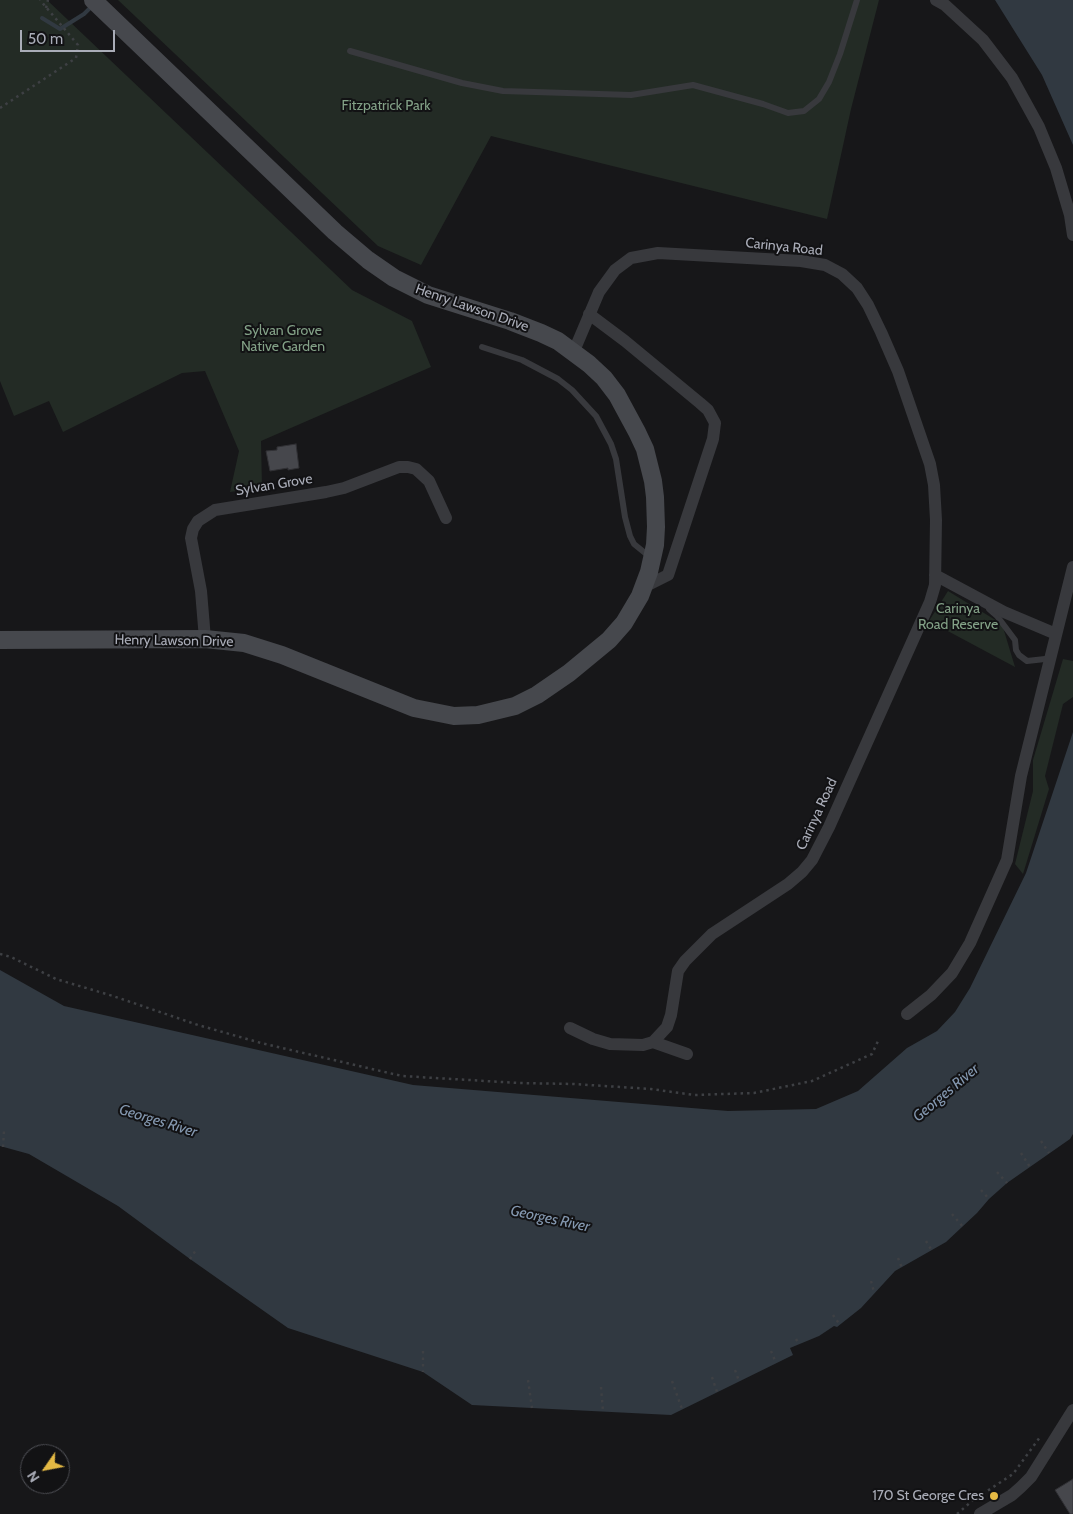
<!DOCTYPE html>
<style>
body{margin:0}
#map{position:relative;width:1073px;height:1514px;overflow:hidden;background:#171719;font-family:Cabin,sans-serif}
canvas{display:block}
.north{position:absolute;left:20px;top:1444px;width:50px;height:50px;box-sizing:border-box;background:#121214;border:1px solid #4f5056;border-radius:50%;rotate:237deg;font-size:14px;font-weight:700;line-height:20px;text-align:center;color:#aaadb8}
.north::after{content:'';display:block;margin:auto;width:18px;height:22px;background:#e4b944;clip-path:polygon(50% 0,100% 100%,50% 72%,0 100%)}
.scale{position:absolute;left:20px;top:30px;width:95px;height:22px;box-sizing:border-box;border:2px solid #aaadb8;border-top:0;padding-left:6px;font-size:15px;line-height:18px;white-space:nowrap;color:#aaadb8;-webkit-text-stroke:4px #121214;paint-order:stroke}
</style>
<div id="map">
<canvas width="1073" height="1514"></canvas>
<div class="north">N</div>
<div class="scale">50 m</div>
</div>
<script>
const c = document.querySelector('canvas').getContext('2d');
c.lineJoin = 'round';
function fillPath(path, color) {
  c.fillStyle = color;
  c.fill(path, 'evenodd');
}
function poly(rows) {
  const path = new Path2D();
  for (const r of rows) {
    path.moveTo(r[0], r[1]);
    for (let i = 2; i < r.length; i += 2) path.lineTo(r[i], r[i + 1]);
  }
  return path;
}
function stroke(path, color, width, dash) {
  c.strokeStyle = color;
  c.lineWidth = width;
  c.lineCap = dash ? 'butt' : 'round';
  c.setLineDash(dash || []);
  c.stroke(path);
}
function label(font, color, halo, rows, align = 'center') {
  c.font = font + ' Cabin,sans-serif';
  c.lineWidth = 4;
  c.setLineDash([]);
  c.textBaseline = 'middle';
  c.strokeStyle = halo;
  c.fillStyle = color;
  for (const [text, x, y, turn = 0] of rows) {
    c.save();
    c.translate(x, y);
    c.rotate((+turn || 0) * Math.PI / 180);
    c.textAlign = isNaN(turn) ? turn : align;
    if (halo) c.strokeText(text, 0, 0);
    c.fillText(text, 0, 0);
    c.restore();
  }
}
fillPath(poly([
 [0,0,47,0,352,290,412,321,431,367,261,441,262,487,230,492,239,451,205,371,182,373,63,432,49,401,14,416,0,381],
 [118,0,879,0,851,109,827,219,491,136,421,265,378,246],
 [948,591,1002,624,1015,667,929,621],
 [1063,659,1073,661,1073,697,1063,704,1045,776,1049,789,1023,874,1015,864,1033,791,1033,760]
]), '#232b25');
fillPath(poly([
 [995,0,1073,0,1073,145,1042,75],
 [1073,732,1073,1134,1070,1139,1007,1183,989,1199,977,1213,946,1242,895,1271,861,1308,837,1327,834,1326,819,1336,790,1348,793,1355,671,1415,472,1405,423,1372,288,1328,190,1259,118,1206,29,1154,0,1146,0,970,64,1006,413,1085,728,1111,816,1109,858,1091,907,1048,937,1031,955,1012,970,988,1026,873]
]), '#313941');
stroke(poly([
 [42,18,60,29,84,14,93,5]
]), '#313941', 4);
const building = poly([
 [296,444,299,468,288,470,288,468,270,471,266,451,277,450,277,447,296,444],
 [1073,1479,1073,1514,1070,1514,1055,1490,1073,1479]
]);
fillPath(building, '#46474c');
stroke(building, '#313135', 1);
stroke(poly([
 [46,8,48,0],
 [0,108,76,58,78,45,40,0],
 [0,954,11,957,56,979,113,996,198,1025,261,1043,402,1076,519,1083,574,1084,651,1089,694,1095,754,1093,812,1081,872,1054,878,1041],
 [1041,1141,1049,1153],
 [3,1147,4,1131],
 [1021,1153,1030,1167],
 [997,1172,1007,1183],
 [981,1190,989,1199],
 [952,1214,963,1227],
 [926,1241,932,1251],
 [898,1258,902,1268],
 [190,1259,196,1250],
 [871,1281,874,1292],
 [833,1315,840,1325],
 [796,1339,799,1344],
 [423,1351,423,1372],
 [771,1351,776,1363],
 [735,1370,739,1381],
 [712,1377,717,1392],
 [528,1380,532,1408],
 [672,1381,682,1409],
 [601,1387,603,1411],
 [957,1514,972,1501,1013,1474,1040,1437]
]), '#3e4044', 2.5, [2.5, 4]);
stroke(poly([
 [350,51,462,83,503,91,631,95,693,85,763,104,788,113,804,111,819,99,829,82,840,54,857,0],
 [482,347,522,360,558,379,572,390,596,416,611,444,616,459,625,517,630,536,634,544,650,557],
 [989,609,997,616,1015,640,1016,650,1019,655,1027,661,1045,659,1050,661]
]), '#38393d', 6);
stroke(poly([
 [936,0,945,5,983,40,1012,78,1039,127,1056,168,1070,215,1073,235],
 [589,314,625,341,700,403,708,410,715,423,713,439,668,575,644,587],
 [935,575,1004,612,1056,634],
 [205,639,201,591,191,538,193,529,198,521,215,510,326,492,344,488,399,467,408,467,416,469,429,481,446,518],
 [907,1014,931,995,952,973,970,943,1007,860,1021,776,1073,567],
 [570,1028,593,1039,610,1044,643,1045,653,1042,667,1027,671,1015,678,971,685,961,712,934,788,884,802,872,812,860,829,827,930,602,935,585,936,520,934,485,930,464,898,371,881,332,868,305,857,288,842,274,825,265,801,261,658,253,631,258,615,270,599,292,574,351],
 [653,1042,687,1054],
 [980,1514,1012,1495,1021,1487,1031,1477,1073,1410]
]), '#38393d', 12);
stroke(poly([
 [0,640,205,639,244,643,282,655,414,708,454,716,478,715,515,706,537,695,569,673,609,640,624,623,640,596,649,572,655,545,656,527,655,497,653,481,645,449,637,432,617,395,604,378,589,364,558,341,541,333,510,321,428,295,394,278,368,260,335,232,93,0]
]), '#46484d', 18);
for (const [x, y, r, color] of [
 [994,1496,5,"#e4b944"]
]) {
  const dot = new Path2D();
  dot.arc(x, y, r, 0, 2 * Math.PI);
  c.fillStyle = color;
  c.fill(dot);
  stroke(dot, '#121214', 2);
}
label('14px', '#83a187', '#121214', [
 ["Fitzpatrick Park",386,106],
 ["Sylvan Grove",283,331],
 ["Native Garden",283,347],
 ["Carinya",958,609],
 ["Road Reserve",958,625]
]);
label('14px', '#aaadb8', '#121214', [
 ["Carinya Road",784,247,6],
 ["Henry Lawson Drive",472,308,19],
 ["Sylvan Grove",274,485,-9],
 ["Henry Lawson Drive",174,641,1],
 ["Carinya Road",817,814,-65]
]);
label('14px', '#aaadb8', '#121214', [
 ["170 St George Cres",984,1496]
], 'right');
label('italic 15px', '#8498b0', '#121214', [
 ["Georges River",946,1093,-40],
 ["Georges River",158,1121,17],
 ["Georges River",550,1219,12]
]);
</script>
